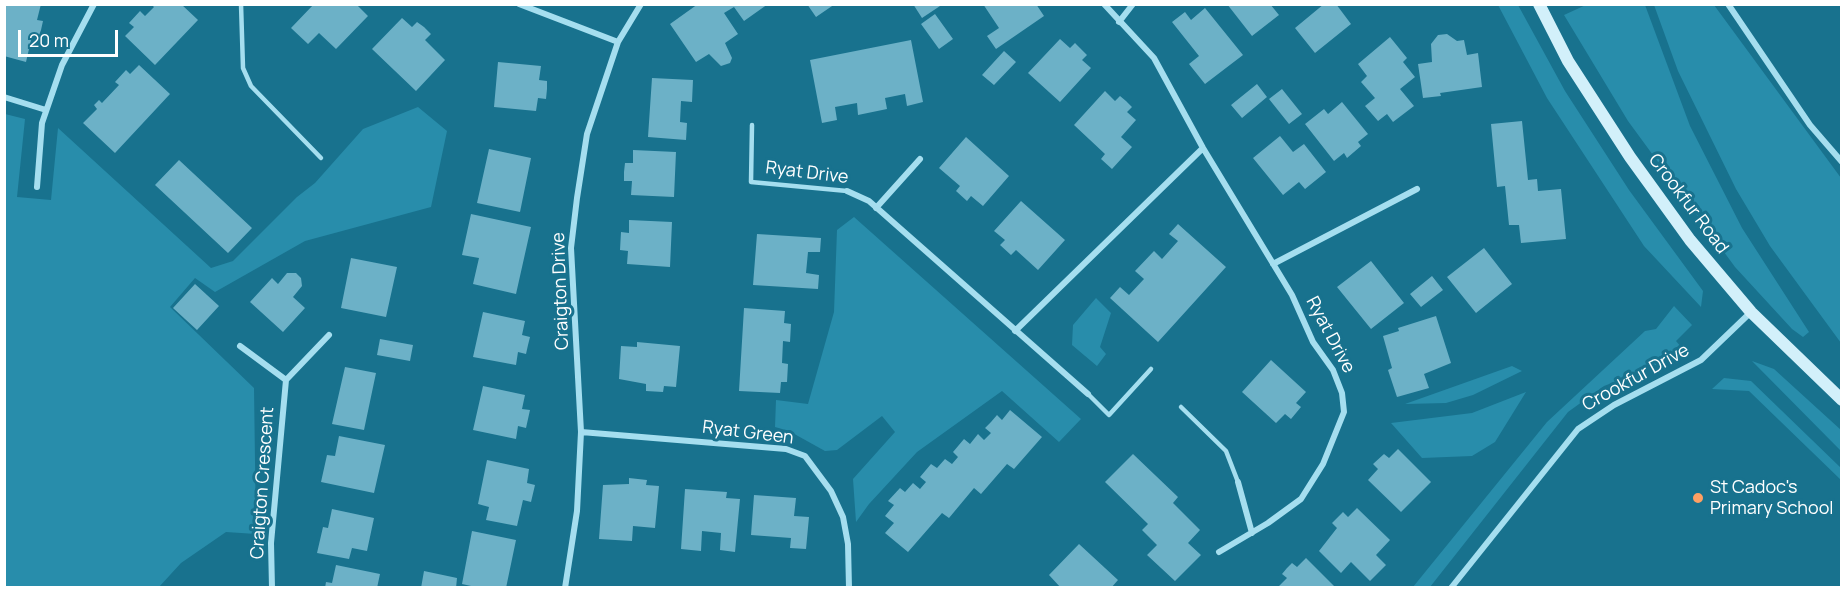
<!DOCTYPE html>
<style>
body{margin:0}
#map{position:relative;width:1846px;height:592px;overflow:hidden;background:#18728e;font-family:Manrope,sans-serif}
canvas{display:block}
.frame{position:absolute;inset:0;border:6px solid #fff;pointer-events:none}
.scale{position:absolute;left:18px;top:30px;width:100px;height:27px;box-sizing:border-box;border:3px solid #fff;border-top:0;padding-left:8px;font-size:18px;line-height:21px;white-space:nowrap;color:#fff;-webkit-text-stroke:4px #18728e;paint-order:stroke}
</style>
<div id="map">
<canvas width="1846" height="592"></canvas>
<div class="frame"></div>
<div class="scale">20 m</div>
</div>
<script>
const c = document.querySelector('canvas').getContext('2d');
c.lineJoin = 'round';
function fillPath(path, color) {
  c.fillStyle = color;
  c.fill(path, 'evenodd');
}
function poly(rows) {
  const path = new Path2D();
  for (const r of rows) {
    path.moveTo(r[0], r[1]);
    for (let i = 2; i < r.length; i += 2) path.lineTo(r[i], r[i + 1]);
  }
  return path;
}
function stroke(path, color, width, dash) {
  c.strokeStyle = color;
  c.lineWidth = width;
  c.lineCap = dash ? 'butt' : 'round';
  c.setLineDash(dash || []);
  c.stroke(path);
}
function label(font, color, halo, rows, align = 'center') {
  c.font = font + ' Manrope,sans-serif';
  c.lineWidth = 6;
  c.setLineDash([]);
  c.textBaseline = 'middle';
  c.strokeStyle = halo;
  c.fillStyle = color;
  for (const [text, x, y, turn = 0] of rows) {
    c.save();
    c.translate(x, y);
    c.rotate((+turn || 0) * Math.PI / 180);
    c.textAlign = isNaN(turn) ? turn : align;
    if (halo) c.strokeText(text, 0, 0);
    c.fillText(text, 0, 0);
    c.restore();
  }
}
fillPath(poly([
 [1588,4,1645,5,1690,126,1742,228,1809,332,1803,337,1792,329,1735,267,1628,121,1564,15],
 [1498,5,1518,5,1565,91,1629,190,1703,291,1701,307,1644,246,1547,98],
 [1654,5,1714,5,1841,178,1841,343,1770,246,1736,189,1678,71],
 [418,107,447,131,431,207,305,241,215,292,195,278,170,307,254,388,256,534,226,532,181,563,159,587,5,587,5,114,25,119,17,197,51,200,58,128,211,268,233,261,297,197,315,183,363,129],
 [854,217,1081,419,1059,442,1002,391,917,452,869,504,856,522,853,479,895,432,882,416,837,450,825,451,789,431,775,427,776,400,808,404,834,312,837,230],
 [1096,298,1111,313,1100,347,1106,354,1097,366,1072,345,1073,325],
 [1674,306,1692,325,1676,341,1682,348,1651,368,1604,386,1568,412,1430,587,1413,587,1547,422,1645,331,1656,329],
 [1752,361,1774,369,1841,430,1841,451],
 [1512,366,1522,371,1473,395,1446,403,1405,404],
 [1724,378,1751,381,1841,468,1841,480,1749,391,1712,389],
 [1526,392,1495,442,1472,456,1422,458,1391,423,1472,413]
]), '#288dab');
fillPath(poly([
 [4,4,41,4,37,20,43,21,41,30,38,38,32,36,26,62,4,56],
 [151,4,181,4,198,20,155,65,125,36,134,27,129,23,140,11,145,16,154,7],
 [314,4,356,4,368,16,336,49,319,33,308,44,291,28],
 [698,4,768,4,744,21,734,7,724,13,738,34,725,43,732,58,730,63,721,66,709,54,696,62,670,24],
 [807,4,835,4,816,17],
 [913,4,943,4,922,18],
 [983,4,1036,4,1044,16,996,49,987,36,999,28],
 [1227,4,1270,4,1279,15,1252,36],
 [1324,4,1336,4,1351,24,1315,53,1295,28],
 [1205,8,1243,55,1205,84,1189,64,1199,56,1172,22,1185,12,1191,20],
 [935,14,953,39,939,49,921,24],
 [402,18,412,27,417,22,424,27,431,34,425,40,445,60,416,91,372,49],
 [1447,34,1457,41,1464,40,1467,55,1478,53,1482,87,1440,93,1441,96,1423,98,1418,64,1432,62,1431,44,1438,35],
 [1390,37,1407,58,1403,62,1415,77,1400,89,1414,106,1393,122,1387,114,1378,121,1365,106,1375,98,1361,82,1367,76,1358,64],
 [1060,39,1070,48,1075,43,1087,55,1082,60,1091,68,1060,102,1028,73],
 [911,40,923,102,907,106,905,94,885,98,887,109,858,115,857,103,835,107,837,120,822,123,810,60],
 [1004,51,1016,62,994,85,982,75],
 [498,62,541,66,539,80,547,81,547,89,546,99,538,98,536,111,494,107],
 [139,65,170,94,115,153,83,123,97,109,94,105,99,100,102,103,119,85,115,82,126,70,130,74],
 [652,78,693,80,692,102,681,101,680,122,687,123,686,140,648,137],
 [1257,84,1267,97,1242,118,1231,105],
 [1282,89,1302,114,1289,124,1269,99],
 [1105,91,1115,101,1120,96,1126,101,1132,107,1127,112,1136,120,1121,137,1132,147,1112,169,1101,159,1105,154,1074,125],
 [1342,102,1368,134,1358,142,1361,146,1347,158,1344,153,1334,161,1305,124,1324,109,1328,114],
 [1522,121,1528,180,1537,179,1538,191,1561,189,1566,239,1521,243,1519,225,1509,225,1505,186,1497,187,1491,124],
 [1280,136,1293,152,1304,144,1326,172,1305,189,1299,182,1283,195,1253,158],
 [966,137,1009,176,983,206,971,196,967,201,956,191,960,186,939,168],
 [489,149,531,158,520,212,477,203],
 [633,150,676,152,674,197,631,195,632,181,624,181,624,172,625,163,633,163],
 [179,160,252,228,228,253,155,185],
 [1021,201,1065,240,1038,270,1016,250,1011,255,1000,245,1005,240,994,231],
 [471,214,531,227,516,294,473,284,479,258,462,255],
 [629,220,672,222,670,267,627,264,628,251,620,250,621,232,629,233],
 [1178,224,1226,267,1158,342,1110,298,1120,287,1129,295,1144,279,1135,271,1154,251,1162,259,1178,241,1169,234],
 [757,234,821,238,820,252,808,252,806,273,819,275,818,289,753,285],
 [1484,248,1512,284,1476,313,1447,277],
 [351,258,397,267,386,317,341,308],
 [1371,261,1404,303,1371,329,1337,287],
 [287,273,296,273,301,278,302,286,293,297,305,308,283,332,250,302,272,278,278,284],
 [1432,276,1443,290,1421,307,1410,294],
 [195,284,219,306,197,330,173,308],
 [744,308,785,311,784,323,791,324,790,342,783,341,782,363,788,364,787,382,781,382,780,393,739,391],
 [483,312,525,321,522,335,530,337,528,345,526,354,518,352,516,365,473,357],
 [1436,316,1451,363,1424,374,1429,388,1397,397,1388,370,1392,368,1383,336,1399,331,1398,328],
 [380,339,413,345,410,361,377,355],
 [637,342,680,346,676,387,664,386,663,392,646,391,646,384,619,379,621,346,637,347],
 [1271,360,1306,392,1296,403,1301,407,1291,419,1285,414,1276,423,1242,392],
 [345,367,376,373,364,430,332,424],
 [483,386,525,395,522,409,530,410,526,428,518,426,516,439,473,430],
 [1010,410,1042,437,1014,469,1007,464,981,494,974,488,949,518,942,513,908,552,885,533,894,523,885,516,894,505,888,501,900,488,905,492,913,483,920,489,926,482,920,477,931,464,937,468,945,459,952,464,958,457,953,452,964,439,970,444,978,434,984,440,991,433,985,428,991,422,997,415,1002,420],
 [339,436,385,445,374,493,321,482,327,455,335,456],
 [1398,449,1431,482,1401,512,1368,480,1378,469,1373,464,1384,454,1389,458],
 [1133,454,1178,497,1173,503,1200,530,1188,543,1201,555,1175,581,1147,555,1157,545,1142,530,1148,524,1105,482],
 [487,460,529,469,527,483,535,485,531,502,523,500,517,526,486,520,489,507,478,504],
 [629,478,647,480,646,485,659,486,655,528,633,526,632,541,599,539,603,485,629,484],
 [685,489,727,492,726,498,740,499,735,552,720,550,721,533,702,531,701,551,681,549],
 [754,495,796,498,794,516,809,517,806,549,790,548,791,538,751,535],
 [1357,508,1390,540,1376,555,1386,565,1370,581,1351,562,1341,573,1319,551,1337,528,1332,523,1343,512,1348,517],
 [332,509,374,518,367,551,352,548,349,559,317,553,323,527,328,528],
 [472,531,516,540,506,588,480,588,462,584],
 [1079,544,1118,580,1111,588,1061,588,1049,575],
 [1306,558,1336,588,1277,588,1287,578,1282,574,1287,568,1292,563,1297,567],
 [336,565,380,574,377,588,325,588,326,582,332,583],
 [424,571,457,578,456,588,421,588]
]), '#6cb1c7');
stroke(poly([
 [241,4,243,68,251,86,321,158],
 [752,125,751,182,847,191],
 [1088,394,1109,415,1151,369],
 [1181,407,1226,451,1238,482]
]), '#a5deef', 4.5);
stroke(poly([
 [519,4,618,42],
 [1104,4,1154,58,1203,148,1292,295,1313,342,1333,370,1342,393,1344,412,1323,464,1301,499,1268,523,1219,552],
 [1728,4,1810,125,1842,162],
 [1119,22,1133,4],
 [4,97,46,110],
 [37,187,42,123,62,65,94,4],
 [847,191,869,201,1088,394],
 [876,208,920,159],
 [1273,264,1417,189],
 [1015,331,1203,148],
 [240,346,286,380,271,543,272,588],
 [286,380,329,335],
 [581,432,786,449,805,456,831,491,843,517,848,544,849,588],
 [1238,482,1252,533],
 [565,588,577,511,581,432,571,248,577,198,587,134,618,42,641,4],
 [1451,588,1578,429,1614,405,1701,360,1751,312]
]), '#a5deef', 6);
stroke(poly([
 [1539,4,1568,61,1630,157,1690,240,1751,312,1842,400]
]), '#d2f0fa', 12);
for (const [x, y, r, color] of [
 [1698,498,6,"#ffa063"]
]) {
  const dot = new Path2D();
  dot.arc(x, y, r, 0, 2 * Math.PI);
  c.fillStyle = color;
  c.fill(dot);
  stroke(dot, '#18728e', 2);
}
label('18px', '#fff', '#18728e', [
 ["Ryat Drive",807,173,7],
 ["Crookfur Road",1688,204,53],
 ["Craigton Drive",561,291,-92],
 ["Ryat Drive",1330,335,62],
 ["Crookfur Drive",1636,378,-29],
 ["Ryat Green",748,433,7],
 ["Craigton Crescent",263,483,-86]
]);
label('18px', '#fff', '#18728e', [
 ["St Cadoc's",1710,488],
 ["Primary School",1710,509]
], 'left');
</script>
